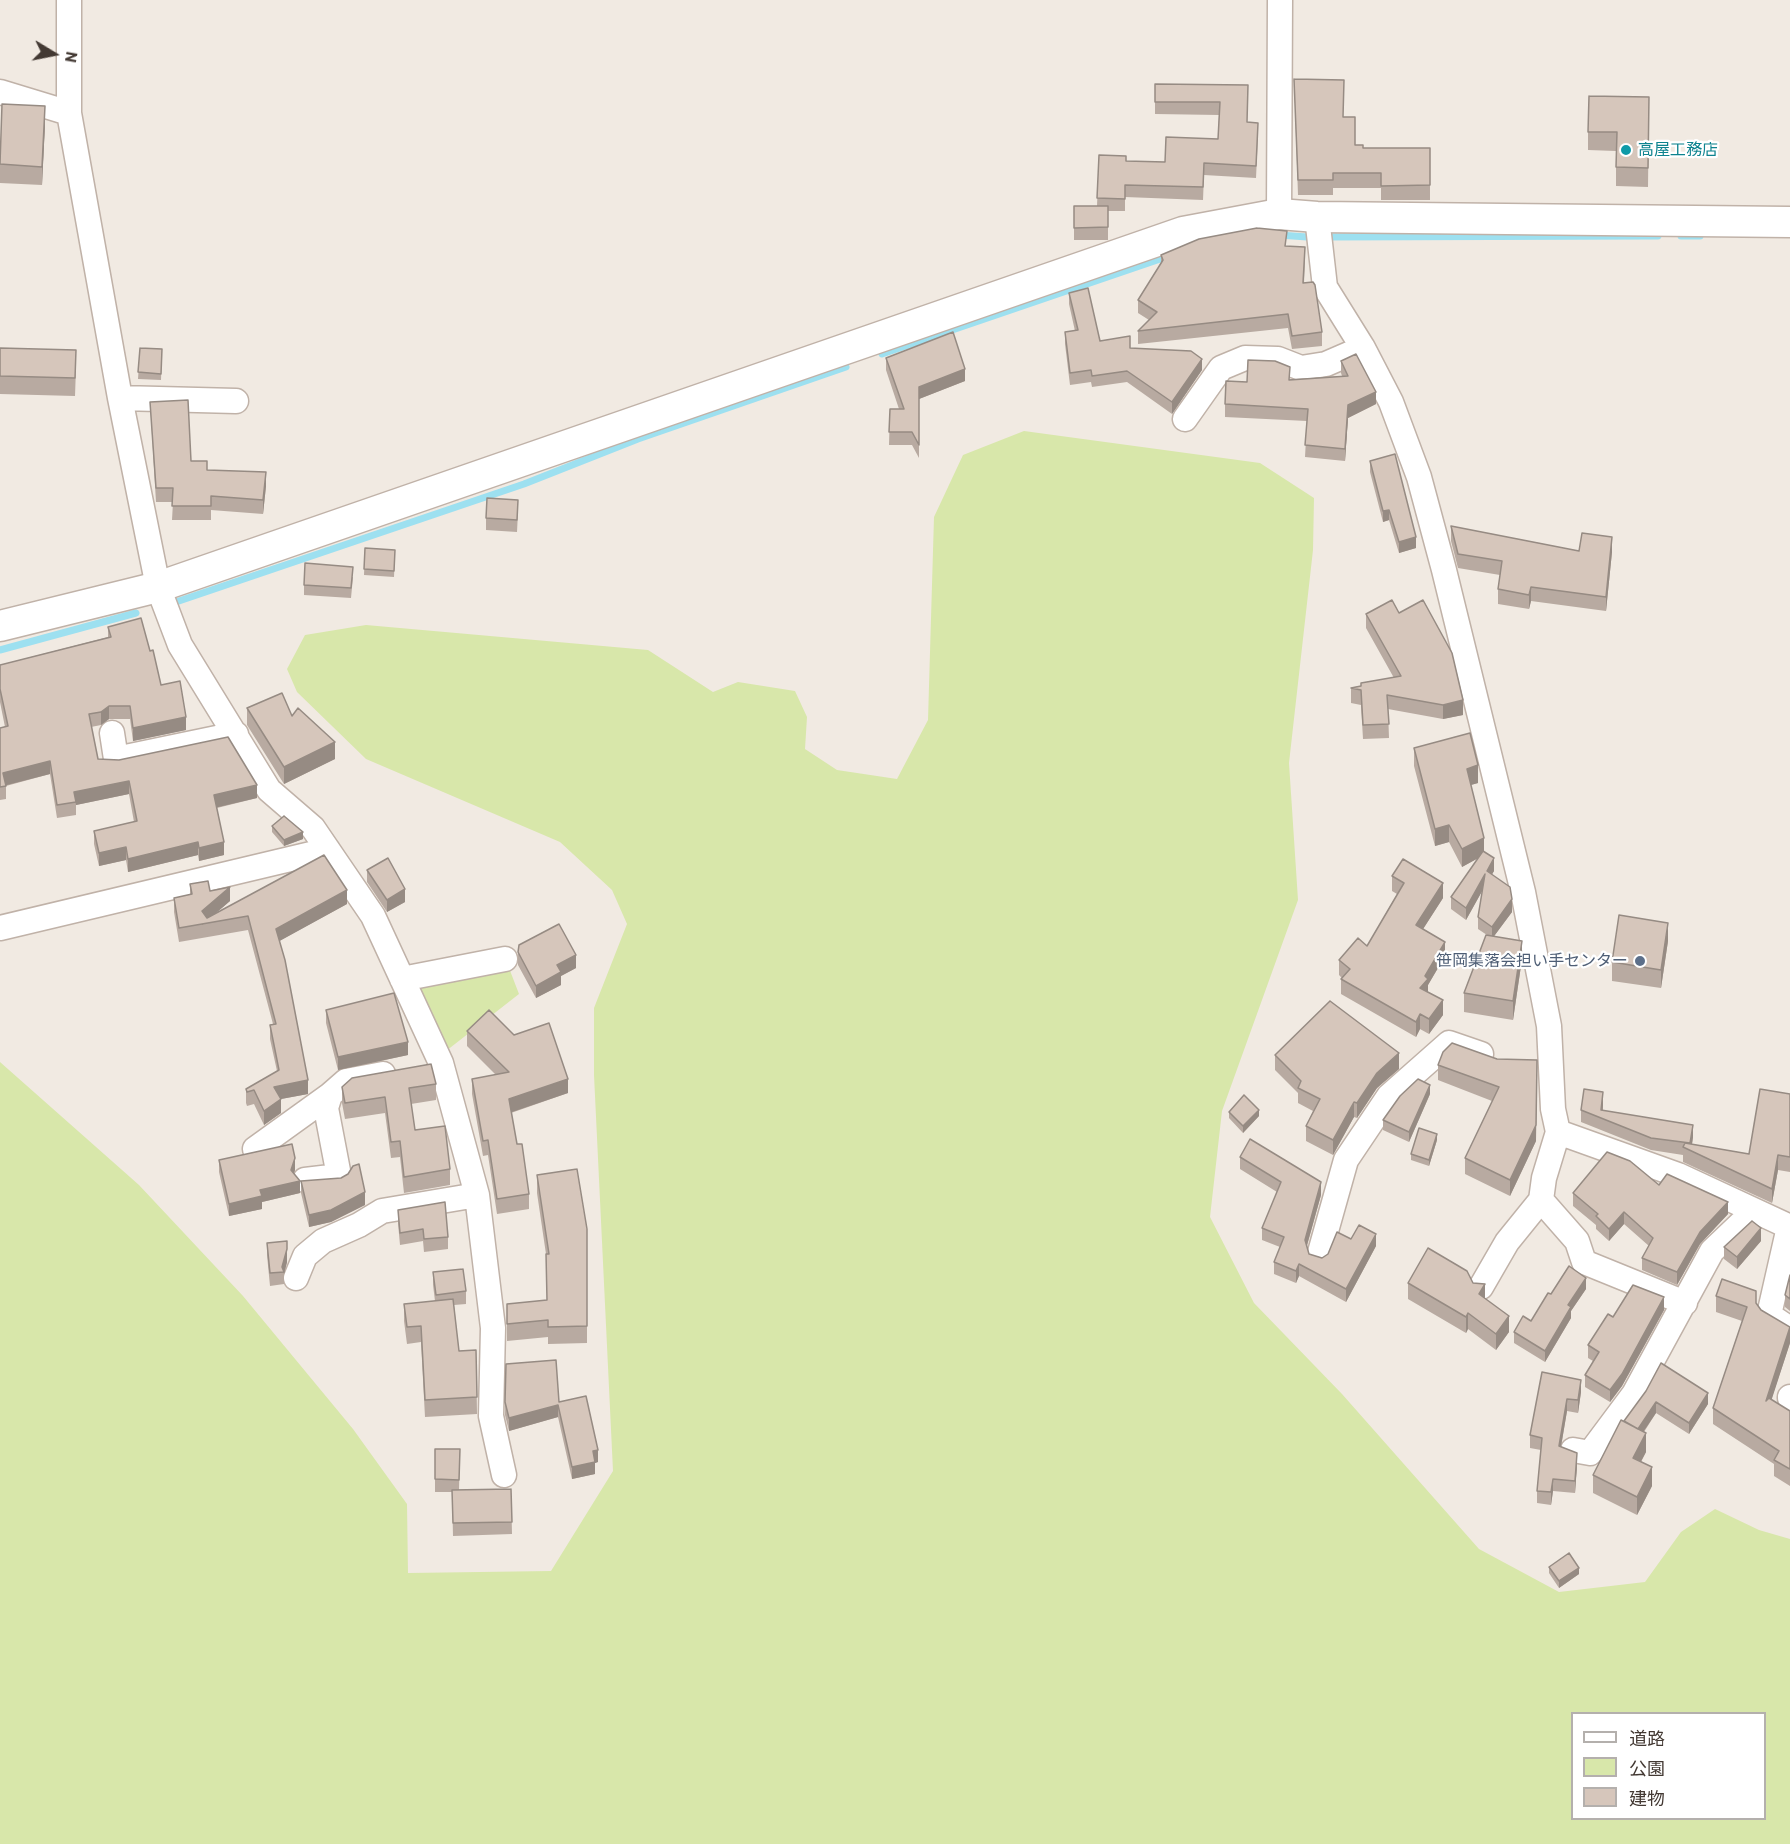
<!DOCTYPE html>
<meta charset="utf-8">
<style>
body{margin:0}
#map{position:relative;width:1790px;height:1844px;overflow:hidden;background:#f1eae2;font-family:Barlow,"Noto Sans JP",sans-serif}
canvas{display:block}
.legend{position:absolute;left:1571px;top:1712px;width:195px;height:108px;box-sizing:border-box;background:#fff;border:2px solid #b4b0ad;margin:0;padding:8px 10px;list-style:none;font-size:18px;color:#433933}
.legend li{display:flex;align-items:center;gap:12px;height:30px}
.legend b{width:30px;border:2px solid #b4b0ad}
.north{position:absolute;left:24px;top:24px;width:60px;height:60px;-webkit-text-stroke:4px #fff;paint-order:stroke;rotate:100deg;font-size:16px;font-weight:700;line-height:24px;text-align:center;color:#433933}
.north::after{content:'';display:block;margin:auto;width:21px;height:27px;background:#433933;clip-path:polygon(50% 0,100% 100%,50% 72%,0 100%)}
</style>
<div id="map">
<canvas width="1790" height="1844"></canvas>
<ul class="legend">
<li><b style="height:8px;background:#fff"></b>道路</li>
<li><b style="height:16px;background:#d8e7aa"></b>公園</li>
<li><b style="height:16px;background:#d6c6bb"></b>建物</li>
</ul>
<div class="north">N</div>
</div>
<script>
const c = document.querySelector('canvas').getContext('2d');
c.lineJoin = 'round';
function fillPath(path, color) {
  c.fillStyle = color;
  c.fill(path, 'evenodd');
}
function poly(rows) {
  const path = new Path2D();
  for (const r of rows) {
    path.moveTo(r[0], r[1]);
    for (let i = 2; i < r.length; i += 2) path.lineTo(r[i], r[i + 1]);
  }
  return path;
}
function stroke(path, color, width, dash) {
  c.strokeStyle = color;
  c.lineWidth = width;
  c.lineCap = dash ? 'butt' : 'round';
  c.setLineDash(dash || []);
  c.stroke(path);
}
function label(font, color, halo, rows, align = 'center') {
  c.font = font + ' Barlow,"Noto Sans JP",sans-serif';
  c.lineWidth = 4.5;
  c.setLineDash([]);
  c.textBaseline = 'middle';
  c.strokeStyle = halo;
  c.fillStyle = color;
  for (const [text, x, y, turn = 0] of rows) {
    c.save();
    c.translate(x, y);
    c.rotate((+turn || 0) * Math.PI / 180);
    c.textAlign = isNaN(turn) ? turn : align;
    if (halo) c.strokeText(text, 0, 0);
    c.fillText(text, 0, 0);
    c.restore();
  }
}
fillPath(poly([
 [1024,431,1260,463,1314,498,1313,550,1289,763,1298,900,1222,1111,1210,1217,1254,1303,1342,1394,1479,1549,1559,1592,1645,1582,1681,1532,1715,1509,1759,1530,1790,1539,1790,1844,0,1844,0,1062,139,1185,243,1296,353,1429,407,1504,408,1573,551,1571,613,1471,594,1075,594,1008,627,924,612,890,560,842,366,759,297,692,287,669,305,635,366,625,648,650,713,692,738,682,795,691,807,717,805,749,837,770,897,779,928,720,934,517,963,455],
 [1572,1714,1764,1714,1764,1818,1572,1818],
 [509,968,519,994,446,1051,412,988]
]), '#d8e7aa');
stroke(poly([
 [1279,235,1307,237],
 [1681,236,1700,236],
 [1328,237,1658,236],
 [882,354,1169,256],
 [176,602,524,484,638,439,846,367],
 [0,650,136,613]
]), '#9de0f0', 7);
const minor = poly([
 [69,0,69,113,120,398,158,587,180,645,269,790,313,828,373,916,441,1063,477,1195,493,1328,491,1416,504,1475],
 [0,92,69,113],
 [1279,214,1280,0],
 [1317,217,1325,287,1363,348,1391,402,1419,477,1444,570,1523,892,1549,1026,1553,1109,1558,1132,1678,1175,1790,1227],
 [120,398,236,401],
 [1185,419,1221,368,1245,358,1278,359,1301,368,1326,364,1363,348],
 [112,733,116,759,236,734],
 [0,928,328,850],
 [402,979,505,959],
 [255,1149,330,1095],
 [305,1180,339,1176,326,1108,330,1095,346,1081,383,1074],
 [1541,1200,1577,1241,1584,1262,1685,1303],
 [1789,1227,1769,1315,1790,1329],
 [1319,1256,1346,1160,1389,1096,1449,1043,1481,1054],
 [296,1278,305,1256,323,1241,359,1225,382,1211,477,1195],
 [1481,1287,1507,1242,1541,1200,1544,1178,1558,1132],
 [1790,1397,1790,1398],
 [1573,1450,1590,1453,1634,1394,1712,1251,1753,1212]
]);
const tertiary = poly([
 [0,626,158,587,1183,232,1279,214,1317,217,1790,222]
]);
stroke(minor, '#c0b2a8', 27);
stroke(tertiary, '#c0b2a8', 33);
stroke(minor, '#fff', 24);
stroke(tertiary, '#fff', 30);
fillPath(poly([
 [1294,79,1343,117,1355,145,1363,148,1430,148,1430,200,1381,200,1381,188,1333,188,1333,195,1298,195],
 [1155,84,1248,85,1247,122,1258,135,1256,178,1204,175,1203,200,1125,197,1125,211,1108,211,1108,240,1074,240,1074,206,1097,206,1099,155,1126,161,1165,162,1218,139,1219,115,1155,114],
 [1649,97,1648,187,1616,186,1616,151,1588,150,1588,132],
 [45,124,42,185,0,183,0,144],
 [1286,246,1305,261,1304,283,1322,332,1322,346,1292,349,1288,328,1138,344,1138,331,1149,320,1138,313,1138,300,1161,263,1161,255],
 [1069,293,1100,341,1130,348,1202,370,1172,414,1127,382,1092,387,1091,382,1070,385,1065,344,1065,332,1075,331,1069,304],
 [0,348,76,368,75,396,0,394],
 [140,348,162,349,161,380,138,379],
 [886,358,965,381,919,399,919,458,912,445,889,445,890,409,899,409,886,370],
 [1341,361,1376,404,1348,418,1345,461,1305,457,1307,421,1225,417,1225,404,1247,382,1342,376,1341,373],
 [150,402,191,461,207,470,266,486,263,514,211,510,211,520,172,520,173,502,156,502],
 [1370,461,1416,548,1399,553,1389,520,1383,522,1370,472],
 [518,512,517,532,486,530,486,518],
 [1451,526,1579,551,1612,552,1606,611,1531,601,1529,609,1498,604,1498,589,1500,575,1458,568,1451,541],
 [365,548,395,550,394,577,364,575],
 [353,577,351,598,304,595,304,585],
 [1399,613,1463,715,1443,719,1388,709,1389,738,1363,739,1361,705,1351,703,1351,688,1394,678,1366,628,1366,614],
 [108,627,150,651,161,685,186,730,133,741,130,719,109,719,101,725,91,727,98,759,257,798,217,808,224,855,199,861,198,855,128,872,126,860,99,866,94,844,94,831,134,822,129,794,76,805,76,815,57,818,50,774,6,786,6,799,0,800,0,728,5,727,0,702,0,665,108,637],
 [247,708,292,716,335,759,284,784,247,725],
 [1414,748,1478,783,1471,785,1484,852,1494,871,1492,874,1512,912,1494,936,1522,959,1513,1020,1464,1012,1464,993,1487,935,1478,929,1478,917,1482,891,1466,920,1451,909,1451,897,1478,858,1462,867,1449,842,1435,846,1414,766],
 [272,826,303,839,284,846,272,832],
 [367,870,405,902,387,912,367,882],
 [1392,876,1443,898,1423,929,1445,956,1428,985,1428,992,1443,1015,1429,1034,1420,1029,1416,1037,1341,994,1341,979,1342,978,1339,975,1339,960,1367,946,1397,894,1392,891],
 [190,884,210,891,230,901,215,914,347,904,279,941,308,1094,281,1099,281,1113,264,1125,254,1104,247,1106,246,1103,246,1089,277,1071,270,1039,270,1025,273,1024,248,930,179,942,174,912,174,898,190,895],
 [1668,941,1661,988,1612,981,1612,962],
 [518,952,576,968,561,976,561,985,536,998,518,965],
 [326,1010,408,1055,338,1070,326,1023],
 [467,1031,568,1093,511,1113,517,1144,529,1194,529,1209,497,1214,488,1155,483,1156,472,1094,472,1079,496,1075,467,1046],
 [1275,1055,1399,1069,1377,1088,1357,1118,1354,1117,1333,1155,1306,1141,1306,1126,1313,1111,1298,1103,1298,1093,1275,1070],
 [1497,1059,1536,1141,1510,1196,1465,1174,1465,1158,1492,1101,1438,1080,1438,1065],
 [436,1084,436,1100,411,1104,415,1130,450,1169,450,1185,404,1193,400,1157,391,1158,385,1113,345,1119,342,1103,342,1087],
 [1430,1094,1409,1142,1383,1130,1383,1120],
 [1790,1094,1790,1172,1778,1170,1772,1203,1683,1162,1683,1155,1651,1150,1581,1122,1581,1110,1603,1105,1603,1111,1693,1137,1692,1144,1749,1154],
 [1229,1112,1259,1116,1243,1133,1229,1118],
 [1437,1140,1429,1166,1411,1160,1411,1154],
 [1240,1157,1321,1195,1307,1246,1309,1254,1322,1258,1351,1239,1376,1246,1346,1302,1299,1276,1296,1283,1274,1274,1274,1262,1280,1247,1262,1240,1262,1228,1277,1192,1240,1169],
 [219,1160,295,1170,294,1174,300,1193,262,1202,262,1209,229,1216,219,1172],
 [537,1175,587,1229,587,1343,548,1344,548,1337,507,1341,507,1304,547,1300,546,1254,537,1193],
 [301,1181,365,1205,331,1222,309,1227,301,1193],
 [1659,1185,1728,1214,1700,1244,1677,1285,1642,1270,1642,1258,1649,1246,1624,1224,1609,1241,1596,1229,1596,1225,1573,1206,1573,1193],
 [398,1210,448,1237,448,1249,424,1252,423,1241,400,1245,398,1223],
 [1761,1241,1737,1269,1724,1259,1724,1247],
 [267,1243,287,1262,284,1274,284,1284,270,1286,267,1255],
 [433,1272,466,1291,466,1304,454,1305,459,1351,476,1350,477,1414,425,1417,421,1342,407,1344,404,1321,404,1304,435,1301,433,1285],
 [1790,1275,1790,1311,1785,1307,1785,1295],
 [1408,1283,1473,1283,1509,1332,1496,1350,1468,1329,1466,1333,1408,1299],
 [1586,1289,1571,1311,1571,1318,1545,1362,1514,1343,1514,1332,1531,1321,1551,1294],
 [1716,1296,1756,1304,1790,1343,1771,1400,1790,1411,1790,1486,1774,1476,1774,1464,1713,1424,1713,1408,1742,1321,1716,1312],
 [1664,1310,1622,1386,1610,1402,1585,1387,1585,1375,1593,1361,1588,1358,1588,1345,1613,1317],
 [506,1364,559,1402,598,1462,595,1463,595,1474,572,1479,558,1417,509,1431,505,1415],
 [1542,1372,1581,1392,1578,1413,1567,1411,1561,1447,1577,1465,1575,1493,1553,1491,1551,1505,1537,1503,1537,1491,1541,1450,1530,1448,1530,1435],
 [1646,1391,1708,1404,1689,1434,1656,1413,1644,1432,1646,1452,1641,1462,1652,1486,1637,1515,1593,1493,1593,1475],
 [435,1449,460,1449,459,1490,511,1489,512,1534,453,1536,452,1492,435,1492],
 [1549,1567,1579,1574,1559,1588,1549,1573]
]), '#b8aaa1');
fillPath(poly([
 [45,106,45,124,42,185,42,167],
 [1202,359,1202,370,1172,414,1172,402],
 [965,369,965,381,919,399,919,387],
 [1376,392,1376,404,1348,418,1345,461,1345,449,1348,405],
 [266,472,266,486,263,514,263,500],
 [1389,510,1389,520,1383,522,1383,511],
 [1416,537,1416,548,1399,553,1399,542],
 [1612,537,1612,552,1606,611,1606,597],
 [1531,587,1531,601,1529,609,1529,595],
 [1463,700,1463,715,1443,719,1443,705],
 [109,706,109,719,101,725,101,712],
 [186,717,186,730,133,741,133,728],
 [335,742,335,759,284,784,284,767],
 [50,761,50,774,3,786,3,773],
 [1478,765,1478,783,1467,786,1467,769],
 [129,781,129,794,76,805,74,792],
 [257,785,257,798,214,808,214,795],
 [1449,825,1449,842,1435,846,1435,829],
 [303,832,303,839,284,846,284,840],
 [1484,838,1484,855,1462,867,1462,849],
 [198,842,198,855,128,872,128,859],
 [224,842,224,855,199,861,199,848],
 [126,847,126,860,99,866,99,853],
 [1494,858,1494,871,1487,883,1487,871],
 [1485,874,1485,886,1466,920,1466,908],
 [1443,883,1443,898,1416,940,1416,925],
 [230,887,230,901,202,925,202,911],
 [405,889,405,902,387,912,387,900],
 [347,890,347,904,276,943,276,929],
 [1512,899,1512,912,1492,939,1492,927],
 [1668,923,1668,941,1661,988,1661,970],
 [1522,941,1522,959,1513,1020,1513,1001],
 [1445,942,1445,956,1428,985,1428,994,1420,988,1425,976],
 [576,955,576,968,561,976,561,985,536,998,536,986,557,965],
 [1443,1000,1443,1015,1429,1034,1429,1019],
 [1420,1014,1420,1029,1416,1037,1416,1022],
 [408,1042,408,1055,338,1070,338,1057],
 [1399,1053,1399,1069,1377,1088,1357,1118,1357,1103,1377,1073],
 [1537,1076,1536,1141,1510,1196,1510,1180],
 [568,1079,568,1093,509,1113,509,1099],
 [308,1080,308,1094,281,1099,281,1113,264,1125,264,1111,274,1087],
 [1430,1085,1430,1094,1409,1142,1409,1132],
 [1603,1092,1603,1105,1602,1118,1601,1110],
 [1354,1102,1354,1117,1333,1155,1333,1140],
 [1259,1110,1259,1116,1243,1133,1243,1126],
 [1693,1125,1693,1137,1691,1151,1690,1143],
 [1437,1134,1437,1140,1429,1166,1429,1160],
 [1778,1155,1778,1170,1772,1203,1772,1189],
 [295,1158,295,1170,291,1182,291,1170],
 [300,1181,300,1193,262,1202,262,1209,229,1216,229,1204,260,1190],
 [1321,1182,1321,1195,1305,1252,1305,1240],
 [365,1192,365,1205,331,1222,309,1227,309,1215],
 [1728,1202,1728,1214,1700,1244,1677,1285,1677,1272,1700,1232],
 [1624,1212,1624,1224,1609,1241,1609,1229],
 [1761,1228,1761,1241,1737,1269,1737,1257],
 [1376,1234,1376,1246,1346,1302,1346,1289],
 [287,1249,287,1262,284,1274,282,1267],
 [1299,1264,1299,1276,1296,1283,1296,1271],
 [1586,1278,1586,1289,1571,1311,1571,1318,1545,1362,1545,1351,1568,1305],
 [1485,1284,1485,1300,1479,1294],
 [1664,1297,1664,1310,1622,1386,1610,1402,1610,1390],
 [1468,1313,1468,1329,1466,1333,1466,1317],
 [1509,1316,1509,1332,1496,1350,1496,1334],
 [1790,1327,1790,1343,1766,1417,1766,1401],
 [1581,1380,1581,1392,1578,1413,1578,1400],
 [1708,1393,1708,1404,1689,1434,1689,1423],
 [1567,1399,1567,1411,1559,1458,1559,1446],
 [1656,1402,1656,1413,1637,1441,1637,1430],
 [558,1405,558,1417,509,1431,509,1418],
 [1646,1433,1646,1452,1633,1476,1633,1458],
 [598,1450,598,1462,595,1463,595,1474,572,1479,572,1467,593,1451],
 [1577,1453,1577,1465,1575,1493,1575,1481],
 [1652,1467,1652,1486,1637,1515,1637,1497],
 [1553,1479,1553,1491,1551,1505,1551,1492],
 [1579,1568,1579,1574,1559,1588,1559,1581]
]), '#968b83');
const building = poly([
 [1294,79,1344,80,1343,117,1355,117,1355,145,1363,145,1363,148,1430,148,1430,185,1381,186,1381,173,1333,173,1333,180,1298,180,1294,79],
 [1155,84,1248,85,1247,122,1258,123,1256,166,1204,163,1203,187,1125,185,1125,199,1097,198,1099,155,1126,156,1126,161,1165,162,1166,137,1218,139,1220,102,1155,102,1155,84],
 [1589,96,1649,97,1648,168,1616,167,1617,132,1588,132,1589,96],
 [2,104,45,106,42,167,0,164,2,104],
 [1074,206,1108,206,1108,227,1074,228,1074,206],
 [1257,228,1287,231,1285,246,1305,247,1303,283,1313,282,1315,285,1322,332,1292,336,1288,314,1138,331,1157,312,1138,300,1163,260,1161,255,1199,239,1257,228],
 [1088,288,1100,341,1130,336,1130,348,1191,351,1202,359,1172,402,1127,371,1092,376,1091,370,1070,373,1065,332,1078,330,1069,293,1088,288],
 [953,332,965,369,919,387,919,445,912,432,889,432,890,409,904,409,886,358,953,332],
 [0,348,76,350,75,378,0,376,0,348],
 [140,348,162,349,161,374,138,372,140,348],
 [1356,354,1376,392,1348,405,1345,449,1305,445,1308,409,1225,404,1226,381,1247,382,1248,360,1275,361,1290,367,1289,380,1348,376,1341,361,1356,354],
 [188,400,191,461,207,461,207,470,266,472,263,500,211,496,211,506,172,506,173,488,156,488,150,402,188,400],
 [1395,454,1416,537,1399,542,1389,510,1383,511,1370,461,1395,454],
 [487,498,518,500,517,520,486,518,487,498],
 [1451,526,1579,551,1582,533,1612,537,1606,597,1531,587,1529,595,1498,589,1502,561,1458,554,1451,526],
 [365,548,395,550,394,571,364,569,365,548],
 [305,563,353,567,351,588,304,585,305,563],
 [1392,600,1399,613,1423,600,1452,653,1463,700,1443,705,1387,695,1389,724,1363,725,1361,690,1351,688,1361,686,1361,683,1401,676,1366,614,1392,600],
 [141,618,150,651,153,650,161,685,180,681,186,717,133,728,130,706,109,706,101,712,89,714,98,759,119,760,228,737,257,785,214,795,224,842,199,848,198,842,128,859,126,847,99,853,94,831,137,821,129,781,74,792,76,802,57,805,50,761,3,773,6,786,0,787,0,728,8,726,0,689,0,665,111,637,108,627,141,618],
 [282,693,292,716,298,708,335,742,284,767,247,708,282,693],
 [1470,733,1478,765,1467,769,1484,838,1462,849,1449,825,1435,829,1414,748,1470,733],
 [284,816,303,832,284,840,272,826,284,816],
 [1483,851,1494,858,1487,871,1510,887,1512,899,1492,927,1478,917,1485,874,1466,908,1451,897,1483,851],
 [324,855,347,890,276,929,285,960,308,1080,274,1087,281,1099,264,1111,254,1090,247,1092,246,1089,279,1070,270,1025,276,1024,248,916,179,928,174,898,192,894,190,884,208,881,210,891,230,887,202,911,207,918,324,855],
 [388,858,405,889,387,900,367,870,388,858],
 [1403,859,1443,883,1416,925,1445,942,1425,976,1428,979,1420,988,1443,1000,1429,1019,1420,1014,1416,1022,1341,979,1350,969,1339,960,1358,938,1367,946,1404,883,1392,876,1403,859],
 [1619,915,1668,923,1661,970,1612,962,1619,915],
 [559,924,576,955,557,965,561,972,536,986,518,952,519,945,559,924],
 [1486,935,1522,941,1513,1001,1464,993,1486,935],
 [394,993,408,1042,338,1057,326,1010,394,993],
 [1330,1001,1399,1053,1377,1073,1357,1103,1354,1102,1333,1140,1306,1126,1320,1099,1298,1088,1301,1081,1275,1055,1330,1001],
 [489,1010,514,1035,549,1023,568,1079,509,1099,517,1144,522,1144,529,1194,497,1199,488,1140,483,1141,472,1079,509,1072,467,1031,489,1010],
 [1452,1043,1497,1059,1537,1060,1536,1125,1510,1180,1465,1158,1499,1087,1438,1065,1443,1052,1452,1043],
 [431,1064,436,1084,409,1088,415,1130,445,1126,450,1169,404,1177,400,1141,391,1142,385,1097,345,1103,342,1087,352,1078,431,1064],
 [1418,1079,1430,1085,1409,1132,1383,1120,1400,1096,1418,1079],
 [1584,1089,1603,1092,1601,1110,1693,1125,1690,1143,1651,1138,1581,1110,1584,1089],
 [1760,1089,1790,1094,1790,1157,1778,1155,1772,1189,1683,1147,1685,1143,1749,1154,1760,1089],
 [1244,1095,1259,1110,1243,1126,1229,1112,1244,1095],
 [1419,1128,1437,1134,1429,1160,1411,1154,1419,1128],
 [1250,1139,1321,1182,1305,1240,1309,1254,1322,1258,1328,1254,1337,1232,1351,1239,1359,1225,1376,1234,1346,1289,1299,1264,1296,1271,1274,1262,1284,1237,1262,1228,1281,1182,1240,1157,1250,1139],
 [292,1144,295,1158,291,1170,300,1181,260,1190,262,1196,229,1204,219,1160,292,1144],
 [1607,1152,1630,1161,1659,1185,1667,1174,1728,1202,1700,1232,1677,1272,1642,1258,1653,1238,1624,1212,1609,1229,1596,1216,1598,1214,1573,1193,1607,1152],
 [359,1164,365,1192,331,1210,309,1215,301,1181,341,1178,348,1174,353,1166,359,1164],
 [577,1169,587,1229,587,1326,548,1327,548,1320,507,1324,507,1304,547,1300,546,1254,549,1254,537,1175,577,1169],
 [445,1202,448,1237,424,1239,423,1229,400,1233,398,1210,445,1202],
 [1752,1221,1761,1228,1737,1257,1724,1247,1752,1221],
 [287,1241,287,1249,282,1267,284,1272,270,1273,267,1243,287,1241],
 [1428,1248,1467,1271,1473,1283,1485,1284,1479,1294,1509,1316,1496,1334,1468,1313,1466,1317,1408,1283,1428,1248],
 [1569,1266,1586,1278,1568,1305,1571,1307,1545,1351,1514,1332,1523,1316,1531,1321,1548,1293,1551,1294,1569,1266],
 [463,1269,466,1291,436,1295,433,1272,463,1269],
 [1790,1275,1790,1299,1785,1295,1790,1275],
 [1722,1279,1756,1291,1756,1303,1761,1310,1790,1327,1766,1401,1769,1398,1790,1411,1790,1469,1774,1460,1779,1451,1713,1408,1747,1307,1716,1296,1722,1279],
 [1633,1285,1664,1297,1622,1374,1610,1390,1585,1375,1599,1352,1588,1345,1608,1314,1613,1317,1633,1285],
 [453,1299,459,1351,476,1350,477,1397,425,1400,421,1326,407,1327,404,1304,453,1299],
 [556,1360,559,1402,586,1396,598,1450,593,1451,595,1462,572,1467,558,1405,509,1418,505,1402,506,1364,556,1360],
 [1661,1363,1708,1393,1689,1423,1656,1402,1638,1429,1624,1421,1646,1391,1661,1363],
 [1542,1372,1581,1380,1578,1400,1567,1399,1559,1446,1577,1453,1575,1481,1553,1479,1551,1492,1537,1491,1542,1438,1530,1435,1542,1372],
 [1621,1420,1646,1433,1633,1458,1652,1467,1637,1497,1593,1475,1621,1420],
 [435,1449,460,1449,459,1480,435,1479,435,1449],
 [511,1489,512,1522,453,1523,452,1490,511,1489],
 [1569,1553,1579,1568,1559,1581,1549,1567,1569,1553]
]);
fillPath(building, '#d6c6bb');
stroke(building, '#968b83', 1.5);
for (const [x, y, r, color] of [
 [1626,150,6,"#0f9aa8"],
 [1640,961,6,"#5c6f8a"]
]) {
  const dot = new Path2D();
  dot.arc(x, y, r, 0, 2 * Math.PI);
  c.fillStyle = color;
  c.fill(dot);
  stroke(dot, '#fff', 2);
}
label('16px', '#0d838f', '#fff', [
 ["高屋工務店",1638,150]
], 'left');
label('16px', '#4e5e75', '#fff', [
 ["笹岡集落会担い手センター",1628,961]
], 'right');
</script>
